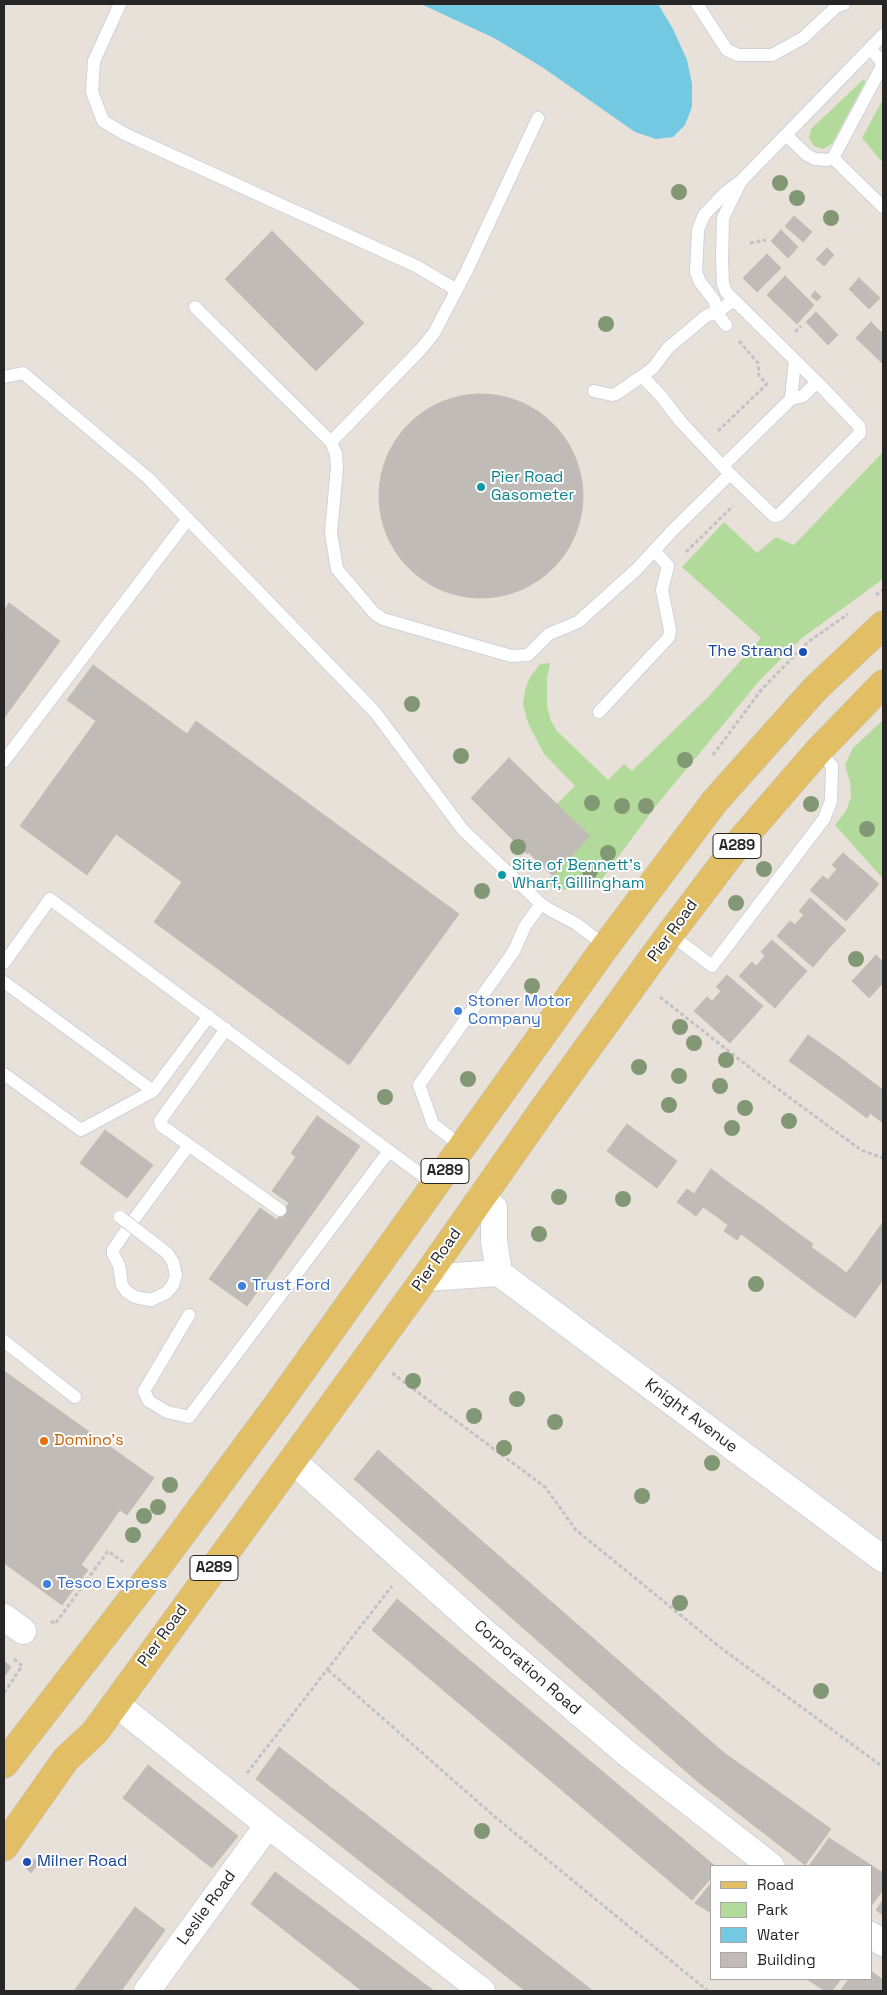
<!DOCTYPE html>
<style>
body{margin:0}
#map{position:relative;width:887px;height:1995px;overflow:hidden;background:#e8e1d9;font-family:"Space Grotesk",sans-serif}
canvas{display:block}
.frame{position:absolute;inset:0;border:5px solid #262626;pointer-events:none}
.legend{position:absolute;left:710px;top:1865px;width:162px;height:115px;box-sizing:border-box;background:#fff;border:1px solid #a8a8a8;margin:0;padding:6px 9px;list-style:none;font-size:15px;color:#262626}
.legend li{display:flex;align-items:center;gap:10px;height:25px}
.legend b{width:25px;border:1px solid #a8a8a8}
</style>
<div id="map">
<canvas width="887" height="1995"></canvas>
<div class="frame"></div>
<ul class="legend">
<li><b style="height:6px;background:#e2bf64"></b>Road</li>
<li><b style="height:14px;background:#b2da9a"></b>Park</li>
<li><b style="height:14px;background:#74c9e2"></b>Water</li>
<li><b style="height:14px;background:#c0bbb6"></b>Building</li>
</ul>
</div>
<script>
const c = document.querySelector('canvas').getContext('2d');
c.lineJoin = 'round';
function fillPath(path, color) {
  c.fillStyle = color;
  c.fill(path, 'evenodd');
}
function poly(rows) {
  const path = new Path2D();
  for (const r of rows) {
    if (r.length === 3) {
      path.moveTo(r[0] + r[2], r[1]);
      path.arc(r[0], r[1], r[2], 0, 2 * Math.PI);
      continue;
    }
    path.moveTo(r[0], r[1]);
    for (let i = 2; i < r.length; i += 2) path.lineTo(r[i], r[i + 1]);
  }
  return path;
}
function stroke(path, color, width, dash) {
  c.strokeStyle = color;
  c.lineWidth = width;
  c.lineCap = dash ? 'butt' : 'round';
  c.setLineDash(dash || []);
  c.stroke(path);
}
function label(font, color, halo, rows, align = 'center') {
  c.font = font + ' "Space Grotesk",sans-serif';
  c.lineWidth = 4;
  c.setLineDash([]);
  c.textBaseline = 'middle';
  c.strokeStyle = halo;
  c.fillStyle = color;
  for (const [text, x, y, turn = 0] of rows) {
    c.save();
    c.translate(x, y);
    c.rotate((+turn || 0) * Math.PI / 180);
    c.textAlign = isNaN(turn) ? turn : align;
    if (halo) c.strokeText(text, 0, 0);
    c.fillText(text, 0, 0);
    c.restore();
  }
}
fillPath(poly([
 [864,79,865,82,832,144,823,149,814,146,809,138,811,129],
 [883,99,883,163,862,138],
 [883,452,883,579,802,638,760,680,655,807,596,887,558,890,544,884,590,836,557,804,575,786,544,754,528,723,523,704,525,690,530,677,540,664,550,663,547,678,547,706,551,721,557,731,608,780,624,764,632,771,709,696,761,638,682,567,724,522,757,553,776,537,794,545],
 [883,720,883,879,835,825,846,811,851,797,850,782,845,765,853,748]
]), '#b2da9a');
fillPath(poly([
 [421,4,658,4,673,29,687,60,692,84,692,107,685,125,673,137,656,139,635,132,542,67,494,38]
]), '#74c9e2');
const building = poly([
 [794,216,812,232,803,242,785,226,794,216],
 [781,230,798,247,788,258,771,241,781,230],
 [272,231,364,323,316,371,225,279,272,231],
 [827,248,834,255,824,266,816,259,827,248],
 [767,254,781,268,757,292,743,278,767,254],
 [785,276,814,305,797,324,767,295,785,276],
 [859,278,880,298,869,309,849,289,859,278],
 [815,291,821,297,817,301,811,296,815,291],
 [816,312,838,335,828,345,806,322,816,312],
 [871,322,883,334,883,361,882,363,856,338,871,322],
 [481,496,102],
 [9,603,60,641,4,718,4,642,6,638,4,637,4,611,9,603],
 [93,665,187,734,196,721,459,914,349,1065,154,922,182,882,116,834,87,875,20,826,96,721,67,700,93,665],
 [509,758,590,836,553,876,528,852,527,854,471,798,509,758],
 [843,853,879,884,862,903,832,875,837,869,832,865,843,853],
 [832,875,862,903,846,921,810,890,823,876,828,880,832,875],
 [810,898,846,930,829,948,798,921,804,915,799,911,810,898],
 [790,921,795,925,798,921,829,948,813,967,777,936,790,921],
 [772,940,807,971,791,989,760,962,765,956,761,952,772,940],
 [876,955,883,962,883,983,869,998,852,981,876,955],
 [752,962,756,966,760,962,791,989,775,1008,739,976,752,962],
 [727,975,763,1006,747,1024,716,997,721,991,716,987,727,975],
 [707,997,712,1001,716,997,747,1024,730,1043,694,1011,707,997],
 [808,1035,834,1053,814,1079,789,1061,808,1035],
 [834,1053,859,1072,840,1098,814,1079,834,1053],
 [859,1072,883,1090,883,1095,867,1118,840,1098,859,1072],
 [883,1095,883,1123,870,1113,883,1095],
 [317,1116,360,1146,247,1306,209,1279,260,1208,277,1220,289,1203,272,1191,296,1157,291,1153,317,1116],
 [627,1124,677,1161,657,1188,607,1151,627,1124],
 [105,1130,153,1165,127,1198,80,1163,105,1130],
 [711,1169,736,1188,716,1216,703,1207,696,1216,677,1202,687,1189,694,1194,711,1169],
 [736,1188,762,1206,737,1240,724,1231,728,1225,716,1216,736,1188],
 [762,1206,788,1226,768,1254,741,1234,762,1206],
 [883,1222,883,1247,871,1239,883,1222],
 [788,1226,813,1244,793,1273,768,1254,788,1226],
 [871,1239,883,1247,883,1280,880,1284,853,1265,871,1239],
 [811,1247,836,1265,817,1291,793,1273,811,1247],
 [836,1265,846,1273,853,1265,880,1284,855,1318,817,1291,836,1265],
 [4,1371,154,1478,127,1515,120,1510,81,1565,88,1570,62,1605,4,1563,4,1371],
 [378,1450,723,1752,698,1782,354,1479,378,1450],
 [397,1599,715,1866,711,1866,711,1878,692,1900,372,1630,397,1599],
 [4,1661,11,1667,4,1677,4,1661],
 [279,1747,593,1991,525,1991,256,1779,279,1747],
 [723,1752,831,1829,805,1865,698,1782,723,1752],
 [148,1765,238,1836,212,1868,123,1798,148,1765],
 [829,1838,883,1873,883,1890,871,1906,871,1866,809,1866,829,1838],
 [34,1859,39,1863,31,1873,27,1869,34,1859],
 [275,1872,434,1991,362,1991,251,1904,275,1872],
 [711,1883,711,1913,695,1903,711,1883],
 [883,1900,883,1915,876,1910,883,1900],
 [135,1907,165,1930,121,1991,74,1991,135,1907],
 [871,1971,883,1980,883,1991,840,1991,849,1979,871,1979,871,1971],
 [807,1979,841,1979,832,1991,825,1991,807,1979]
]);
fillPath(building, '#c0bbb6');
stroke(building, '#c3bcb3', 1);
const lane = poly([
 [120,4,94,61,92,92,103,121,125,134,416,266,455,289],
 [697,4,727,50,738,55,772,55,803,38,836,7,844,4],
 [786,135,807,155,815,159,827,160,833,158,882,66,881,61,870,48],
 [833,158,883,207],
 [734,300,717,312,706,316,668,348,653,368,642,376,661,396,681,422,730,474,774,516,779,515,860,433,859,426,817,382,726,292,723,284,722,260,723,218,741,181,883,35],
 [195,307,331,442,336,454,337,467,331,533,337,569,374,613,383,619,511,656,528,655,549,634,578,622,637,569,673,530,730,474],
 [726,325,719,316,714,300,700,282,696,272,698,230,704,215,726,192,741,181],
 [4,377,23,373,148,478,375,712,463,830,541,904,552,911,575,923,606,946],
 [594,391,612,395,616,394,642,376],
 [791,399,803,396,817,382],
 [331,442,421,349,434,333,466,272,538,118],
 [723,466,791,399,795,361],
 [599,712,669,637,670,630,662,590,668,566,654,550],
 [4,761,188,519],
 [670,934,712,966,824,819,831,801,832,766,819,750],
 [4,963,50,899,435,1185],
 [4,982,153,1091],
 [226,1029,160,1121,162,1126,280,1210],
 [4,1074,81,1130,153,1091,209,1016],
 [462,1147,433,1124,419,1085,514,951,525,926,541,904],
 [135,1218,189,1145],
 [122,1285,119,1265,113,1254,113,1250,125,1232],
 [189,1315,144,1391,149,1401,167,1412,189,1417,389,1151],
 [4,1341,75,1397]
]);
const street = poly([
 [480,1197,494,1208,494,1240,499,1273],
 [425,1278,499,1273,883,1559],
 [292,1460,481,1629,630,1756,771,1866],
 [4,1617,23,1631],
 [115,1703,268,1825,482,1991],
 [871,1935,883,1943],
 [147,1991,268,1825]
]);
const primary = poly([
 [4,1764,164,1558,278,1404,606,946,715,801,815,689,883,625],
 [4,1847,66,1759,95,1732,425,1278,542,1111,670,934,742,839,819,750,883,684]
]);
stroke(lane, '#ced2de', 14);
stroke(street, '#ced2de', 28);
stroke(primary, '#c2c2c2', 29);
stroke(poly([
 [750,243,766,240],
 [795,332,801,326],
 [739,341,758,363,759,376,767,384],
 [718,431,769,382],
 [686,552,733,506],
 [876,595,883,590],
 [713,755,762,689,808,642,848,614],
 [660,997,759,1075,861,1150,883,1158],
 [392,1373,545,1487,576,1530,721,1648,883,1767],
 [51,1621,55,1624,108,1551,123,1562],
 [328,1670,495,1817,708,1991],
 [4,1693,22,1666,14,1659],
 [247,1773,392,1586]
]), '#c2c2c2', 3, [4, 2.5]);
stroke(lane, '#fff', 12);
stroke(street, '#fff', 26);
stroke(primary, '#e2bf64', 28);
const laneBridge = poly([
 [120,1217,167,1253,173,1262,176,1275,173,1285,166,1293,151,1300,135,1297,126,1291,122,1285]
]);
stroke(laneBridge, '#ced2de', 14, []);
stroke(laneBridge, '#fff', 12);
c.fillStyle = '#829773';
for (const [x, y] of [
 [780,183],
 [679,192],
 [797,198],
 [831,218],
 [606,324],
 [412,704],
 [461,756],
 [685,760],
 [592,803],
 [811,804],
 [622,806],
 [646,806],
 [867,829],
 [518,847],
 [608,853],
 [764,869],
 [590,871],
 [482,891],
 [736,903],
 [856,959],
 [532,986],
 [680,1027],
 [694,1043],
 [726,1060],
 [639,1067],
 [679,1076],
 [468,1079],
 [720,1086],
 [385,1097],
 [669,1105],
 [745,1108],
 [789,1121],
 [732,1128],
 [559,1197],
 [623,1199],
 [539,1234],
 [756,1284],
 [413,1381],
 [517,1399],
 [474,1416],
 [555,1422],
 [504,1448],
 [712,1463],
 [170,1485],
 [642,1496],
 [158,1507],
 [144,1516],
 [133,1535],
 [680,1603],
 [821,1691],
 [482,1831]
]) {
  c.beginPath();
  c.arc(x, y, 8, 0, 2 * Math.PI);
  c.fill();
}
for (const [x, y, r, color] of [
 [481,487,5,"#0f9aa8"],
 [803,652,5,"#1a4fb4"],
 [502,875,5,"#0f9aa8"],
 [458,1011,5,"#3f7fe0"],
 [242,1286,5,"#3f7fe0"],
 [44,1441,5,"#e8710a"],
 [47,1584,5,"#3f7fe0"],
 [27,1862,5,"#1a4fb4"]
]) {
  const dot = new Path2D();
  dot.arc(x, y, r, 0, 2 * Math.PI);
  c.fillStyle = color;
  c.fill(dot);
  stroke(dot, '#fff', 2);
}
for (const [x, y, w] of [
 [737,846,48],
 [445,1171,48],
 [214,1568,48]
]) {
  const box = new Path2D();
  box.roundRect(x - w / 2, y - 12.5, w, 25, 4);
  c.fillStyle = '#fff';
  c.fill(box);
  stroke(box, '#262626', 1);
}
label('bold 15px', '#262626', null, [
 ["A289",737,846],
 ["A289",445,1171],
 ["A289",214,1568]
]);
label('16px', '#0d838f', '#fff', [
 ["Pier Road",491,478],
 ["Gasometer",491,496],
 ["Site of Bennett's",512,866],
 ["Wharf, Gillingham",512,884]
], 'left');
label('16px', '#164399', '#fff', [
 ["The Strand",793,652],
 ["Milner Road",37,1862,"left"]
], 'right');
label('16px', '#262626', '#fff', [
 ["Pier Road",673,931,-54],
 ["Pier Road",437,1260,-55],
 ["Knight Avenue",691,1416,37],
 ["Pier Road",163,1636,-54],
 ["Corporation Road",527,1668,41],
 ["Leslie Road",207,1908,-54]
]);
label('16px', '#366cbe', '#fff', [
 ["Stoner Motor",468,1002],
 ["Company",468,1020],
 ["Trust Ford",252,1286],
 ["Tesco Express",57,1584]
], 'left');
label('16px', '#c56008', '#fff', [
 ["Domino's",54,1441]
], 'left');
</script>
